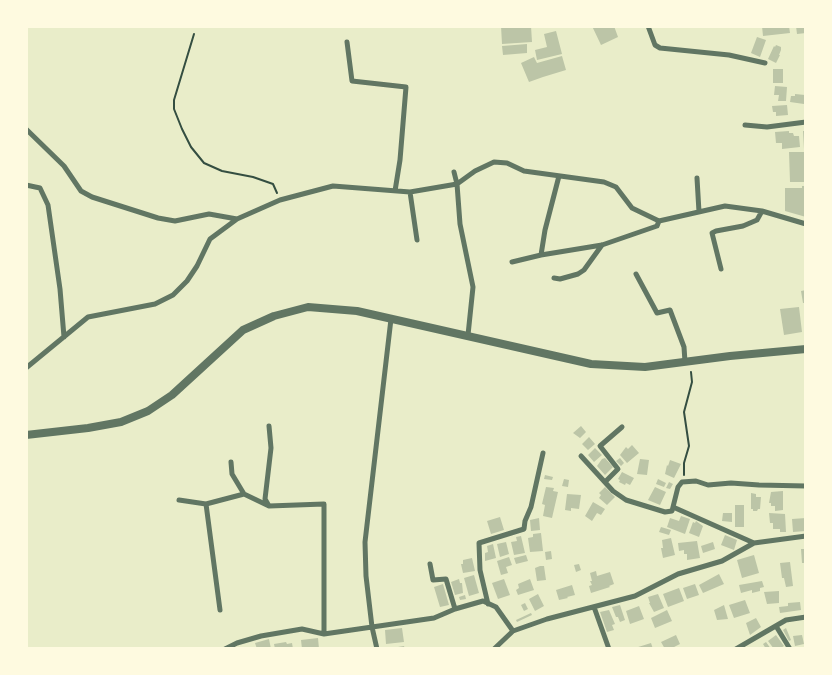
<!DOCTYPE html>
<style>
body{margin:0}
#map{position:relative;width:832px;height:675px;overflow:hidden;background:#e9edc9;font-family:"Archivo Narrow",sans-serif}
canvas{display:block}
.frame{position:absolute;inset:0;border:28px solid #fefae0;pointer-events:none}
</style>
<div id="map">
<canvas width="832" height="675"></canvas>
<div class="frame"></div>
</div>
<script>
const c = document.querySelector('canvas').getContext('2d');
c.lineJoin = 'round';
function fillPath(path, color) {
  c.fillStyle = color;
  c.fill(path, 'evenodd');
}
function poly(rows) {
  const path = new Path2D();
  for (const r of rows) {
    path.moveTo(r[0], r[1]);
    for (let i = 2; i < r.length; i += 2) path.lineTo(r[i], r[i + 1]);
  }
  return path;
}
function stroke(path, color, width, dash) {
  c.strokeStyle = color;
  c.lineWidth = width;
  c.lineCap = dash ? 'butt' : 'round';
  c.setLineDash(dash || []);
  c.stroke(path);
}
fillPath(poly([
 [501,26,531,26,532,42,502,44],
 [592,26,614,26,618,37,601,45],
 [762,26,789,26,790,33,763,36],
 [796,26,806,26,806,33,797,34],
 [556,31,562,54,537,60,535,50,547,47,544,34],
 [757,37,766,40,760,57,751,53],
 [527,44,527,53,503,55,502,46],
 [776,45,781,47,781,50,779,55,780,55,776,63,768,59,774,46,775,47],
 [562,56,566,70,543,77,529,82,521,63,534,57,537,63],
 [773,69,783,69,783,83,773,83],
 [775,86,787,87,786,101,778,101,779,95,774,95],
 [795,94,805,95,804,104,790,102,791,96,795,96],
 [787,105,788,115,776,116,776,112,773,112,772,106],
 [789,131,789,133,793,133,794,136,799,136,800,147,782,149,782,143,776,143,775,132],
 [803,131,806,131,806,149,804,149],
 [789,152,805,152,806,182,790,182],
 [802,186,806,186,806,217,785,211,785,188,802,188],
 [806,290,806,303,803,303,801,291],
 [799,307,802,332,784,335,780,309],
 [581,426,586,432,580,438,573,433],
 [589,437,595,444,588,450,582,444],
 [632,445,639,453,627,463,620,455,626,447,628,449],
 [595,448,602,455,594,462,588,455],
 [605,458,613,467,605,475,597,466,602,459],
 [620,458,624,463,621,466,616,461],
 [640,459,649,460,647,475,637,474],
 [670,460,681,464,674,478,665,474,667,465,668,466],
 [622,472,634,478,630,485,626,483,625,485,619,482,620,480,618,479],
 [545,475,553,477,552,480,544,479],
 [564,479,569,480,568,487,562,486],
 [658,479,666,483,664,487,656,484],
 [669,482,673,484,670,489,666,488],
 [546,487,554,488,553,491,558,492,552,518,543,516,545,505,542,504],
 [605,487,615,497,607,505,599,498,601,495,599,493],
 [655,487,666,492,660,505,648,500],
 [783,491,783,510,775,511,775,506,771,506,771,503,769,503,771,492],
 [751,493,756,494,756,497,761,497,760,509,758,509,757,511,753,511,753,509,751,509],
 [567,494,581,495,579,509,571,508,571,511,565,510],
 [593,502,605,509,601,515,597,513,592,521,585,516],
 [735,505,744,505,744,527,735,527],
 [723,513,732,513,732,522,722,521],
 [769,513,785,514,786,532,780,532,780,529,773,529,773,523,770,523],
 [681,516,690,519,685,534,667,527,670,518,679,521],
 [500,517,504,530,491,534,487,521],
 [539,518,540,530,531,531,530,520],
 [806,518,806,531,793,532,792,519],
 [696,521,703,526,699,537,689,533,693,522,695,523],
 [661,527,671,530,669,535,659,532],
 [541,533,543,551,530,552,528,538,533,537,533,534],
 [725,535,737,540,734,550,721,545],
 [521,536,525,553,514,555,511,542,517,541,516,537],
 [671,538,675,555,663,558,661,548,663,548,662,540],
 [697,541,700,558,687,560,687,554,684,554,684,550,679,551,678,543],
 [506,542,509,554,500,557,497,544],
 [713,542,715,549,703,553,701,546],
 [493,544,496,558,485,561,485,553,488,552,487,546],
 [801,549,806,549,806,563,802,563],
 [551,551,552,559,546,560,545,552],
 [526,555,528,561,516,564,514,558],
 [754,555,759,573,742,578,737,560],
 [509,557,512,565,506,567,508,573,501,575,497,561],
 [472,558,475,571,463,573,461,564,463,564,463,560],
 [790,562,793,586,786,587,784,578,782,578,780,563],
 [579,564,581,570,576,572,574,565],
 [540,566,544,566,546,580,537,581,535,568],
 [596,571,597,576,610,572,614,584,609,586,610,587,591,593,589,586,592,585,590,581,592,581,590,573],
 [719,574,724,584,703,593,699,585],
 [474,575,479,593,469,596,464,578],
 [459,579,460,583,462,583,463,593,455,595,451,582],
 [504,579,510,595,498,599,492,583],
 [530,579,534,590,518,595,516,590,519,588,518,584],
 [762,581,764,587,760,588,760,591,752,593,752,590,741,593,739,585],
 [443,584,449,605,440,607,434,587],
 [695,584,699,595,687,599,683,588],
 [572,585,575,595,567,597,568,598,559,600,556,590],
 [679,588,684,601,668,607,663,594],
 [779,591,779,603,767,604,764,592],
 [538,594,544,606,535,611,529,599],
 [658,594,664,608,654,612,649,603,650,603,648,597],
 [465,595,466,599,460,600,459,597],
 [745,600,750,613,734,618,729,605],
 [800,602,801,610,780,613,779,607,788,606,788,603],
 [525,603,528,609,524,611,521,605],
 [620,605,625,620,620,622,618,617,616,617,612,607],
 [724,605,728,619,717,620,714,610],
 [639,606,644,619,630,624,626,611],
 [609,610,615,624,612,625,614,630,607,632,600,612],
 [667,610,672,621,655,628,651,618],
 [531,613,532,615,517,622,516,620],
 [756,618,761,627,750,635,746,623],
 [402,628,404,642,386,644,385,630],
 [786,628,791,640,789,641,783,630],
 [676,635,680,644,670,649,669,647,665,649,661,642],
 [776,635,784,646,779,649,774,649,768,641],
 [802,635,804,644,795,646,793,636],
 [318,638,319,649,302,649,301,640],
 [269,639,271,649,257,649,255,643],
 [286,642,287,644,292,643,293,649,275,649,274,644],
 [766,642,771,649,766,649,763,644],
 [651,643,653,649,635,649,635,648],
 [404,646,405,649,392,649,392,648]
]), '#bcc5a7');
stroke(poly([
 [194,34,174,100,174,109,182,129,191,147,204,163,222,171,253,177,273,184,277,193],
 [684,475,684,463,689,446,684,412,692,382,691,372]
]), '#344e41', 2);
stroke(poly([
 [648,26,655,45,660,48,729,55,765,63],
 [347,42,352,81,406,87,400,160,395,191],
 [745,125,767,127,806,122],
 [26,129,64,166,81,191,92,197,158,218,175,221,209,214,237,219],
 [454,172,457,184,460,224,473,287,468,335],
 [697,178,699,212],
 [26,185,40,188,48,205,60,289,64,337],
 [410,192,417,240],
 [541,255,545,230,559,176],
 [512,262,541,255,602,245,657,226,659,221],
 [721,269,712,233,716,231,743,226,757,220,762,211],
 [636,274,657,313,670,310,684,347,685,362],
 [554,278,560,279,578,274,584,270,602,245],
 [26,368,88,317,155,304,173,295,187,281,197,266,210,239,237,219,280,200,333,186,410,192,457,184,475,171,494,162,507,163,524,171,604,182,616,187,632,208,659,221,725,206,762,211,806,224],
 [581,456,613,491,626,500,665,512,672,511,673,507],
 [231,462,232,474,244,494,269,506,324,504,324,634],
 [605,482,618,469,600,446,622,427],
 [179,500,206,504,244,494],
 [206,504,220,610],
 [269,506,265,499,271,448,269,426],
 [754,543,673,507,678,487,682,482,696,481,708,485,731,483,759,485,806,486],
 [430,564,433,580,446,579,455,609],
 [488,604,480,570,479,543,524,529,525,521,531,507,543,453],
 [594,607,609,649],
 [776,626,790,649],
 [225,649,237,643,261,636,302,629,324,634,434,618,455,609,483,601,496,607,513,631],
 [377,649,372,627,366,576,365,542,391,319],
 [494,649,513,631,547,619,635,596,678,574,722,561,754,543,806,536],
 [736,649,786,620,806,617]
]), '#617663', 5);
stroke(poly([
 [26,435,88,428,121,422,148,411,172,395,243,330,274,316,308,307,357,311,591,364,645,367,730,356,806,349]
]), '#617663', 8);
</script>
